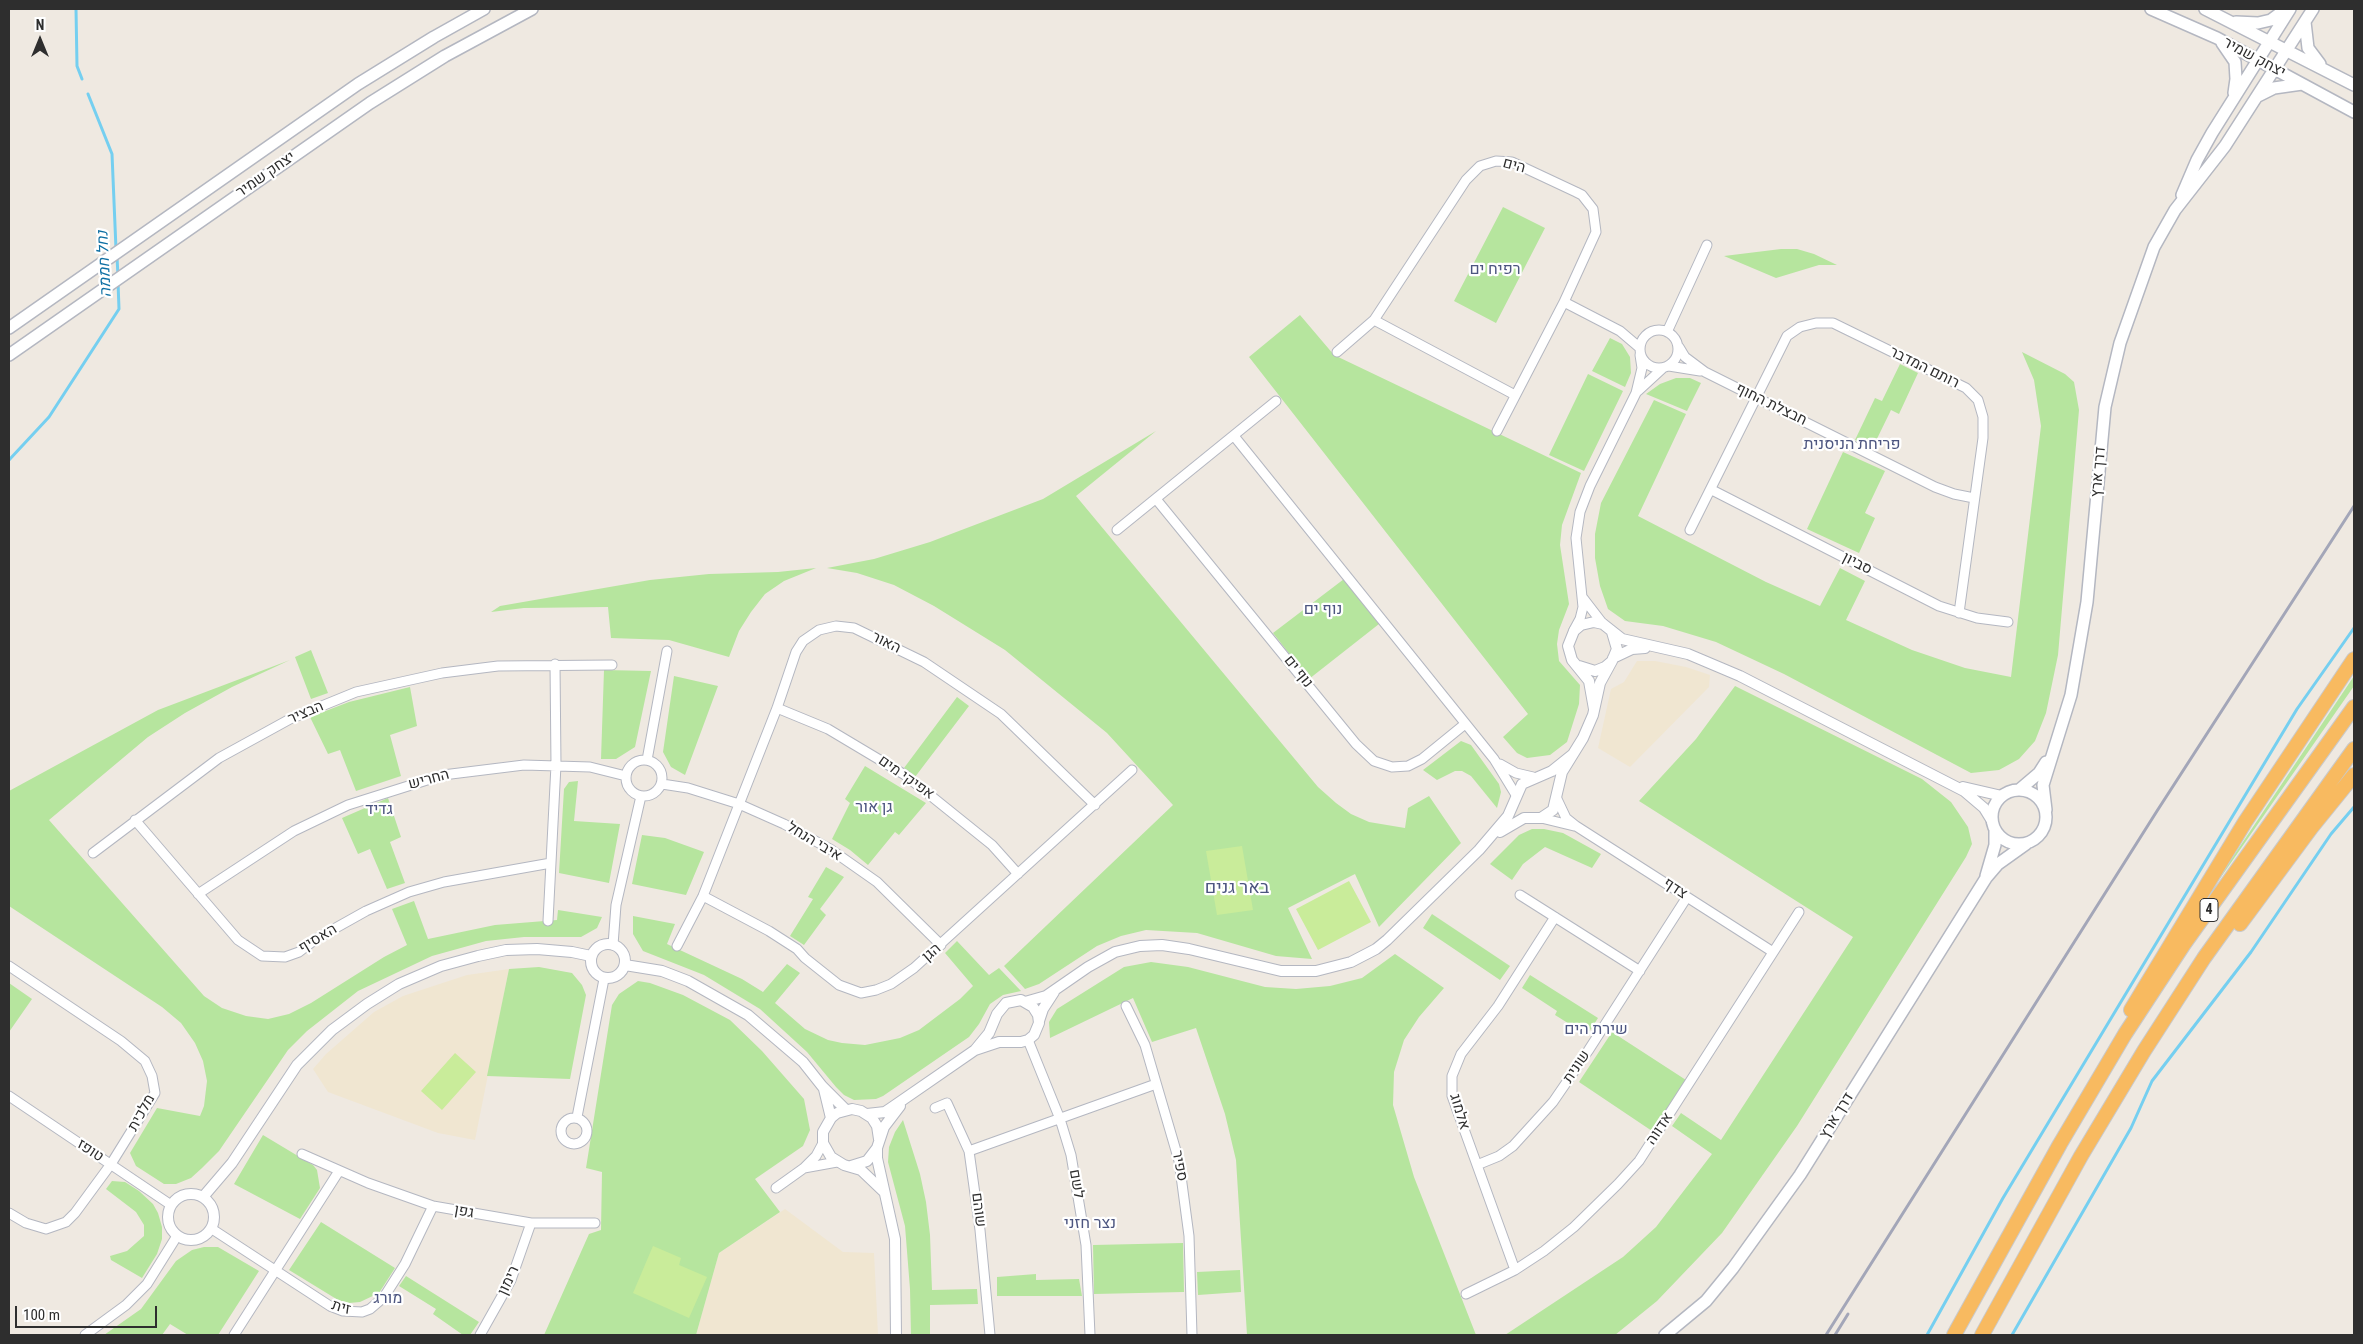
<!DOCTYPE html>
<html>
<head>
<meta charset="utf-8">
<style>
	body { margin:0 }
	#map { position:relative; width:2363px; height:1344px; overflow:hidden; background:#efe9e1; font-family:"Roboto Condensed",sans-serif }
	canvas { display:block }
	.frame { position:absolute; inset:0; border:10px solid #2e2e2e; pointer-events:none }
	.north { position:absolute; left:15px; top:15px; width:50px; height:50px; -webkit-text-stroke:4px #fff; paint-order:stroke; rotate:0deg; font-size:14px; font-weight:700; line-height:20px; text-align:center; color:#2e2e2e }
	.north::after { content:''; display:block; margin:auto; width:18px; height:22px; background:#2e2e2e; clip-path:polygon(50% 0,100% 100%,50% 72%,0 100%) }
	.scale { position:absolute; left:15px; top:1306px; width:142px; height:22px; box-sizing:border-box; border:2px solid #2e2e2e; border-top:0; padding-left:6px; font-size:15px; line-height:18px; white-space:nowrap; color:#2e2e2e; -webkit-text-stroke:4px #fff; paint-order:stroke }
</style>
</head>
<body>
<div id="map">
<canvas width="2363" height="1344"></canvas>
<div class="frame"></div>
<div class="north">N</div>
<div class="scale">100 m</div>
</div>
<script>
const context = document.querySelector('canvas').getContext('2d');
context.lineJoin = 'round';
function fill(path, color) { context.fillStyle = color; context.fill(path, 'evenodd'); }
const toPath = rows => new Path2D(rows.map(r => 'M' + r).join(''));
function stroke(path, color, width, dash) { context.strokeStyle = color; context.lineWidth = width; context.lineCap = dash ? 'butt' : 'round'; context.setLineDash(dash || []); context.stroke(path); }
function write(font, color, halo, rows, align = 'center') {
  context.font = font + ' "Roboto Condensed",Heebo,sans-serif'; context.lineWidth = 4.5; context.setLineDash([]); context.textBaseline = 'middle'; context.strokeStyle = halo; context.fillStyle = color; for (const [text, x, y, turn = 0] of rows) {
    context.save(); context.translate(x, y); context.rotate((+turn || 0) * Math.PI / 180); context.textAlign = isNaN(turn) ? turn : align; if (halo) context.strokeText(text, 0, 0); context.fillText(text, 0, 0); context.restore();
  }
}
fill(toPath([
	[1637,661,1655,661,1686,667,1710,675,1709,687,1630,767,1598,748,1611,689,1624,682],
	[509,969,475,1140,438,1133,328,1092,313,1069,326,1054,374,1012,403,996,467,975],
	[785,1209,843,1252,874,1253,878,1335,696,1335,719,1253]
]), '#f0e6d1');
fill(toPath([
	[1503,207,1545,228,1496,323,1454,301],
	[1781,249,1797,249,1814,254,1837,265,1819,265,1776,278,1724,256],
	[1300,315,1334,355,1581,473,1562,525,1560,545,1569,604,1559,630,1557,644,1559,661,1580,685,1579,704,1567,742,1550,755,1527,758,1517,753,1503,737,1528,714,1249,357],
	[1610,338,1622,344,1630,357,1631,373,1625,387,1592,371],
	[2022,352,2065,374,2074,382,2079,410,2058,655,2046,713,2035,741,2019,759,1999,770,1971,773,1784,674,1716,642,1663,626,1625,621,1608,609,1600,586,1595,558,1595,534,1601,503,1654,400,1686,414,1638,516,1766,582,1820,606,1840,568,1865,581,1846,620,1912,650,1965,668,2011,677,2041,426,2034,380],
	[1900,364,1918,373,1899,414,1891,410,1872,449,1855,440,1875,398,1882,401],
	[1588,374,1623,391,1584,471,1549,455],
	[1676,378,1690,378,1701,383,1687,411,1646,394,1660,384],
	[1156,431,1076,496,1318,787,1336,803,1351,814,1369,822,1405,828,1408,808,1429,796,1461,843,1379,927,1355,874,1288,908,1312,959,1276,956,1197,933,1146,930,1121,936,1097,946,1039,984,1025,989,1004,966,1173,805,1107,733,1005,650,934,606,894,585,857,573,827,568,874,559,930,542,1043,499],
	[1843,452,1885,471,1865,513,1875,518,1859,553,1807,529],
	[816,568,784,581,765,594,751,612,739,631,729,657,669,640,611,638,608,607,524,608,491,612,500,606,650,580,709,574,778,572],
	[1344,579,1379,624,1309,679,1273,633],
	[311,650,328,693,311,699,295,657],
	[290,660,232,687,185,713,148,737,49,820,204,996,222,1008,246,1016,268,1019,289,1014,311,1003,384,957,407,945,392,909,414,901,428,939,495,925,557,920,558,910,602,917,597,928,581,937,524,937,486,941,432,956,358,991,307,1031,288,1050,219,1151,202,1168,191,1178,176,1184,164,1184,136,1166,130,1153,157,1108,200,1116,204,1106,207,1081,203,1061,195,1043,181,1023,162,1007,9,906,9,791,158,710],
	[604,670,651,671,635,747,616,759,601,759],
	[674,676,718,686,685,775,671,767,663,752],
	[2354,676,2354,686,2182,933],
	[1735,686,1922,779,1951,802,1968,827,1972,844,1966,857,1797,1126,1722,1233,1657,1301,1615,1335,1505,1335,1623,1257,1656,1227,1712,1154,1672,1126,1681,1113,1721,1140,1853,937,1639,801,1696,739],
	[410,687,417,726,390,735,401,776,356,791,340,750,328,754,310,717,349,702],
	[957,697,969,706,915,777,904,768],
	[1461,741,1471,745,1499,784,1501,792,1497,808,1471,776,1462,771,1455,771,1437,780,1423,770],
	[865,766,926,803,899,835,895,832,868,865,850,850,832,839,850,803,845,799],
	[578,781,574,821,620,824,609,883,559,873,564,789,569,782],
	[388,798,401,837,390,842,405,883,387,889,370,849,358,854,342,818],
	[1532,829,1544,829,1563,833,1601,854,1592,868,1545,847,1523,864,1512,880,1490,864,1519,835],
	[642,835,665,838,704,852,686,895,632,884],
	[826,867,844,877,820,909,826,915,804,945,790,936,813,899,808,897],
	[1432,914,1510,966,1500,980,1423,928],
	[633,916,675,924,667,944,742,979,763,992,787,964,800,973,775,1003,805,1029,828,1040,842,1043,865,1045,900,1038,919,1030,960,999,973,986,945,953,957,941,989,975,999,968,1021,991,1003,995,990,1004,979,1024,969,1037,883,1096,876,1099,854,1100,844,1095,836,1087,807,1052,760,1009,704,975,643,951,633,934],
	[1395,954,1444,988,1419,1017,1404,1040,1394,1072,1393,1105,1414,1177,1476,1335,1247,1335,1236,1160,1225,1114,1196,1028,1152,1042,1133,998,1050,1038,1049,1022,1057,1009,1124,967,1151,962,1188,967,1265,987,1296,989,1330,986,1362,978],
	[539,967,572,973,582,985,586,995,570,1079,487,1076,509,969],
	[1530,975,1598,1018,1587,1035,1555,1015,1557,1011,1522,988],
	[638,981,650,983,683,995,730,1020,762,1051,804,1099,810,1130,803,1146,755,1179,780,1212,719,1253,696,1335,544,1335,589,1234,601,1230,602,1172,586,1168,612,1005,619,994],
	[9,983,32,999,9,1032],
	[1612,1032,1686,1080,1652,1131,1579,1082],
	[903,1120,920,1174,926,1202,930,1235,932,1290,977,1289,978,1304,930,1305,930,1335,911,1335,910,1289,905,1226,888,1162,889,1147,895,1132],
	[263,1135,313,1165,317,1170,320,1188,300,1219,234,1184],
	[112,1181,125,1182,139,1191,153,1204,158,1213,162,1227,162,1239,157,1254,142,1278,111,1260,110,1256,127,1251,144,1236,144,1225,136,1212,106,1189],
	[321,1222,395,1268,379,1293,360,1302,349,1303,338,1300,289,1270],
	[1183,1243,1184,1292,1094,1294,1093,1245],
	[204,1247,218,1247,259,1271,218,1335,188,1335,170,1324,162,1335,104,1335,141,1309,176,1261,192,1250],
	[1240,1270,1241,1292,1198,1295,1197,1272],
	[1036,1274,1036,1280,1079,1279,1082,1296,997,1296,997,1277],
	[406,1276,479,1322,470,1335,463,1335,433,1314,436,1309,399,1286]
]), '#b6e59e');
fill(toPath([
	[1242,846,1253,910,1217,915,1206,851],
	[1349,881,1371,922,1318,950,1296,909],
	[455,1053,476,1072,442,1110,421,1091],
	[653,1246,681,1258,679,1265,707,1277,689,1318,633,1293]
]), '#c9ec9a');
stroke(toPath([
	[76,9,77,66,82,79],
	[88,94,112,154,116,249],
	[117,257,118,276],
	[9,460,49,417,119,309,118,282],
	[1927,1335,2003,1198,2297,709,2354,628],
	[2012,1335,2131,1128,2152,1081,2251,952,2331,834,2354,807]
]), '#75cff0', 3);
const minor = toPath([
	[1564,302,1620,331,1640,348],
	[1374,320,1515,395],
	'1640 349a19 19 0 1 1 38 0a19 19 0 1 1-38 0Z',
	[1667,332,1707,245],
	[1679,347,1685,357,1705,372,1935,487,1954,494,1974,498],
	[1337,352,1374,320,1466,180,1480,166,1496,161,1512,162,1576,192,1582,195,1593,209,1596,232,1564,302,1497,431],
	[1669,366,1700,371],
	[1638,391,1663,368],
	[1234,436,1494,759,1516,795],
	[1712,490,1939,606,1977,618,2008,622],
	[1156,499,1356,744,1374,761,1392,767,1408,766,1422,759,1465,724],
	[1117,530,1276,401],
	[1690,530,1787,336,1800,327,1816,323,1833,323,1966,388,1978,400,1983,417,1983,438,1959,613],
	[1583,598,1603,624],
	[1574,630,1580,619,1583,607,1576,538,1580,512,1590,486,1636,393,1642,368,1640,355],
	[777,708,828,729,905,775,992,845,1018,874],
	'626 778a18 18 0 1 1 36 0a18 18 0 1 1-36 0Z',
	[647,760,667,651],
	[1500,764,1516,773,1533,777],
	[662,784,688,788,739,804,784,824,830,849,877,882,941,945],
	[1557,799,1566,818,1576,826,1773,952],
	[1541,818,1574,826],
	[135,820,238,940,262,956,285,957,299,952,316,939,366,911,409,892,444,882,551,863],
	[93,853,219,758,290,719,356,692,442,673,498,666,612,665],
	[198,894,294,831,348,805,443,775,524,765,590,767,626,776],
	[1520,895,1640,971],
	[703,896,769,931,797,949,805,958,839,985,861,993,876,990,891,984,914,968,1132,770],
	[548,921,556,765,555,664],
	[613,945,616,905,641,796],
	[677,946,703,896,777,708,796,652,803,641,819,630,836,626,854,628,924,662,1001,714,1095,805],
	[9,966,121,1041,145,1061,152,1076,155,1093,111,1164,75,1213,66,1222,46,1229,26,1223,9,1213],
	[1126,1006,1145,1045,1179,1161,1189,1236,1192,1335],
	[1028,1040,1060,1119,1071,1155,1086,1245,1090,1335],
	[9,1096,171,1205],
	[935,1108,947,1103,969,1151,980,1230,990,1335],
	[577,1117,604,979],
	'561 1131a13 13 0 1 1 26 0a13 13 0 1 1-26 0Z',
	[969,1151,1156,1084],
	[302,1154,368,1183,433,1206,531,1223,595,1223],
	[1477,1165,1499,1156,1513,1146,1553,1102,1588,1051,1687,897],
	[804,1168,837,1162],
	[776,1188,804,1168,816,1156,823,1143],
	[212,1229,330,1306,343,1311,362,1312,370,1309,384,1297,405,1264,433,1206],
	[1515,1270,1452,1096,1452,1076,1461,1054,1498,1006,1555,917],
	[1466,1294,1515,1270,1544,1251,1574,1227,1618,1184,1639,1161,1799,912],
	[85,1335,126,1305,147,1284,177,1236],
	[234,1335,339,1171],
	[480,1335,511,1280,531,1223]
]);
const tertiary = toPath([
	[1613,658,1632,649,1645,648],
	[1579,666,1595,671,1605,667,1612,661,1617,649,1612,632],
	[1594,709,1589,681,1572,660,1568,646,1574,631,1581,625,1594,622,1603,624,1622,639,1688,654,1740,676,1964,791,1984,808,1992,821],
	[1963,787,2002,796],
	[1500,832,1524,818,1541,818,1553,810,1562,772,1583,738,1593,715,1600,683,1612,661],
	'591 961a17 17 0 1 1 34 0a17 17 0 1 1-34 0Z',
	[625,965,662,971,688,981,748,1015,803,1062,822,1086,846,1110],
	[1025,1002,1046,996,1088,967,1115,952,1140,946,1162,945,1189,949,1281,971,1316,971,1351,962,1376,949,1387,940,1479,850,1508,816,1522,784,1552,771,1572,755],
	[1039,1021,1043,1009,1054,992],
	[824,1089,831,1118],
	[867,1114,885,1112,891,1108,975,1050,989,1033,997,1014,1006,1003,1021,1000,1033,1007,1038,1015,1039,1023,1034,1035,1028,1040,1021,1042,999,1042,975,1050],
	[879,1139,877,1126,872,1118,861,1111,852,1109,837,1113,831,1118,823,1132,823,1143,831,1157,844,1165,861,1170,883,1191],
	[851,1166,867,1161,877,1148],
	'168 1217a23 23 0 1 1 46 0a23 23 0 1 1-46 0Z',
	[203,1197,232,1163,297,1065,332,1030,367,1004,399,984,441,966,478,956,506,950,537,949,572,952,591,956],
	[896,1335,895,1239,877,1158,877,1148,884,1127,900,1106]
]);
const secondary = toPath([
	[2151,9,2217,38,2354,112],
	[2205,9,2354,85],
	[2236,22,2258,23,2271,20,2286,9],
	[2305,22,2308,48,2320,64],
	[2222,43,2235,62,2236,79,2234,93],
	[2258,96,2274,88,2302,84],
	[2182,195,2197,160,2212,133,2290,9],
	[9,328,358,84,434,37,484,9],
	[9,355,370,103,445,56,532,9],
	'1992 817a27 27 0 1 1 54 0a27 27 0 1 1-54 0Z',
	[2019,790,2039,773,2046,762],
	[2046,810,2043,785,2071,695,2087,602,2105,407,2120,343,2154,247,2175,210,2225,146,2313,9],
	[1986,876,1995,845,1995,830],
	[1665,1335,1706,1301,1733,1268,1800,1175,1986,878,1998,864,2026,844]
]);
const trunk = toPath([
	[2240,924,2311,828,2354,775],
	[2131,1010,2245,822,2354,659],
	[1954,1335,2060,1144,2125,1034,2184,944,2354,707],
	[1982,1335,2081,1156,2144,1051,2204,958,2354,749]
]);
stroke(minor, '#b4b7c1', 11);
stroke(tertiary, '#b4b7c1', 12);
stroke(secondary, '#b4b7c1', 14);
stroke(trunk, '#c9c9c9', 16);
stroke(minor, '#fff', 9);
stroke(tertiary, '#fff', 10);
stroke(secondary, '#fff', 11);
stroke(trunk, '#f8ba60', 14);
stroke(toPath([
	[1826,1335,2157,811,2354,506],
	[1835,1335,1848,1314]
]), '#a3a6b8', 3);
for (const [x, y, w] of [
	[2209,910,18]
]) { const box = new Path2D(); box.roundRect(x - w / 2, y - 11.5, w, 23, 4); context.fillStyle = '#fff'; context.fill(box); stroke(box, '#2e2e2e', 1); }
write('bold 14px', '#2e2e2e', null, [
	["4",2209,910]
]);
write('15px', '#2e2e2e', '#fff', [
	["יצחק שמיר",2254,58,28],
	["הים",1514,166,15],
	["יצחק שמיר",266,175,-35],
	["רותם המדבר",1924,368,26],
	["חבצלת החוף",1771,405,26],
	["דרך ארץ",2099,472,-85],
	["סביון",1857,564,27],
	["האור",886,643,26],
	["נוף ים",1298,672,51],
	["הבציר",306,713,-23],
	["אפיקי מים",906,778,35],
	["החריש",429,780,-15],
	["איבי הנחל",814,842,31],
	["צדף",1675,889,33],
	["האסיף",318,939,-31],
	["הגן",932,953,-41],
	["שונית",1577,1067,-56],
	["אלמוג",1459,1112,73],
	["מלכית",142,1113,-61],
	["דרך ארץ",1837,1116,-58],
	["אדווה",1660,1129,-56],
	["טופז",90,1151,34],
	["ספיר",1179,1166,79],
	["לשם",1076,1184,80],
	["שוהם",978,1210,83],
	["גפן",464,1212,10],
	["רימון",509,1281,-65],
	["זית",341,1308,17]
]);
write('italic 16px', '#0d6fa3', '#fff', [
	["נחל חממה",105,264,-93]
]);
write('16px', '#4d5680', '#fff', [
	["רפיח ים",1495,270],
	["פריחת הניסנית",1852,445],
	["נוף ים",1323,610],
	["גן אור",874,808],
	["גדיד",379,810],
	["שירת הים",1596,1030],
	["נצר חזני",1090,1224],
	["מורג",388,1299]
]);
write('18px', '#4d5680', '#fff', [
	["באר גנים",1237,888]
]);
</script>
</body>
</html>
